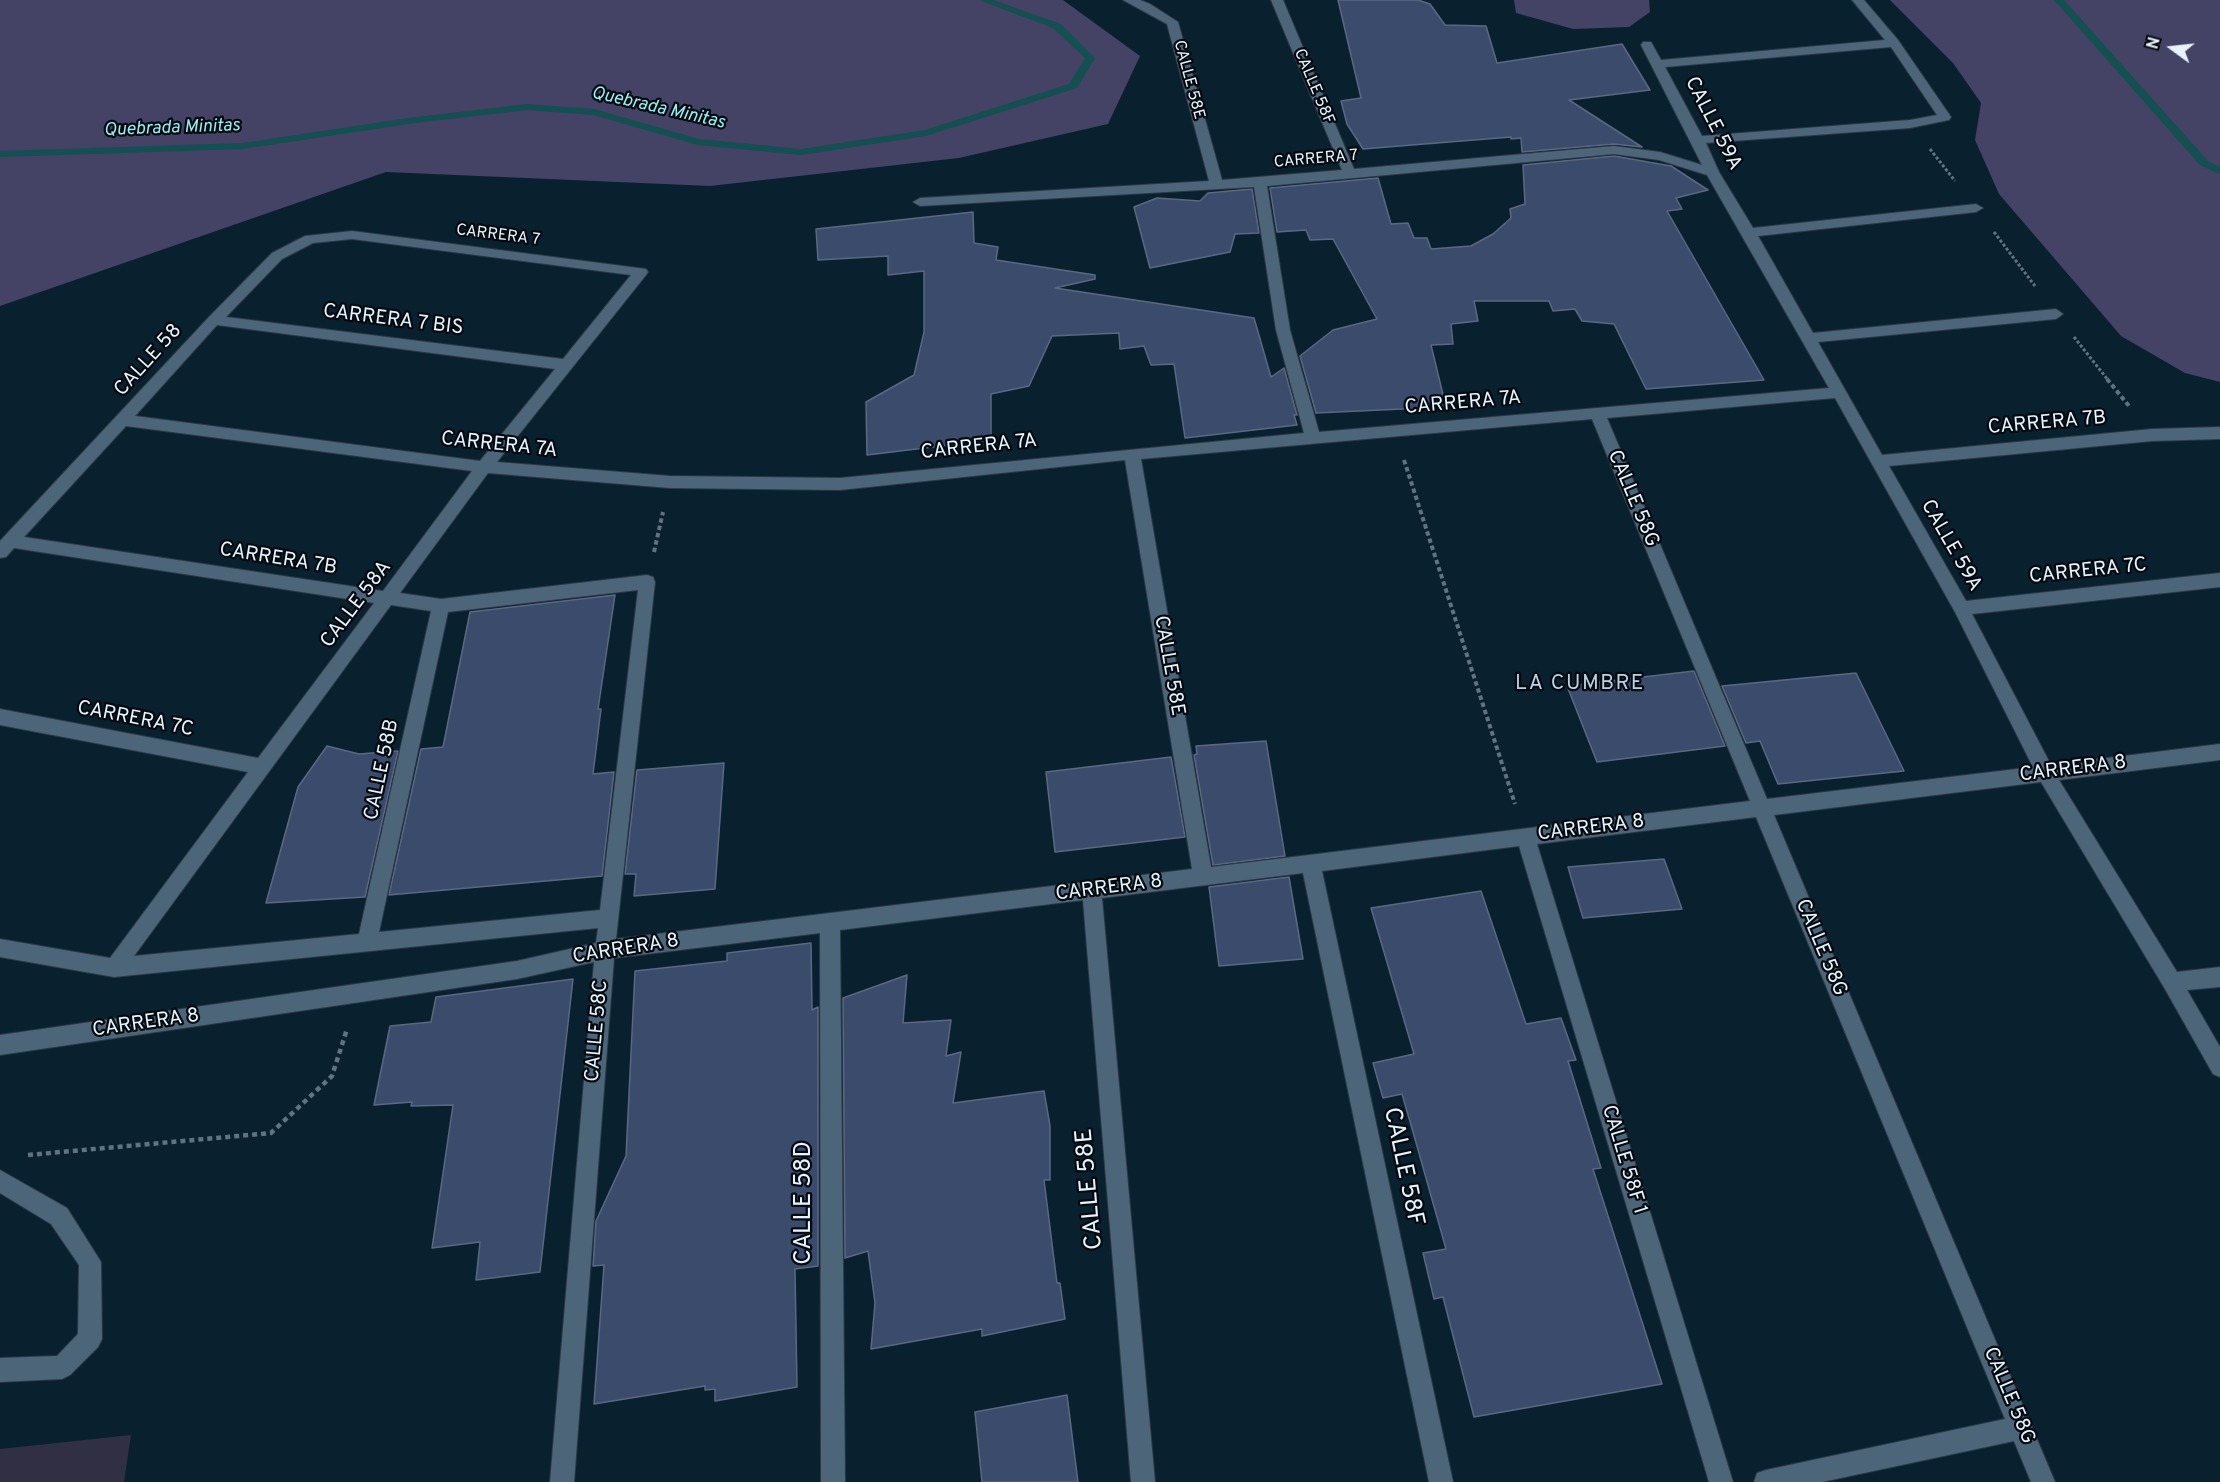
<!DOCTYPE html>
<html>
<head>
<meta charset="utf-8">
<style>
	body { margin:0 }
	#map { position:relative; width:2220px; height:1482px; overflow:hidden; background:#09202f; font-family:Overpass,sans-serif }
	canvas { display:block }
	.north { position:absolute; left:2142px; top:18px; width:60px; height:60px; -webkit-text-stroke:4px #02090f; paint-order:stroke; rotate:285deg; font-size:16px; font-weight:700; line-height:24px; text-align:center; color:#e6f3fe }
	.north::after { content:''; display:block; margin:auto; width:21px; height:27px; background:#e6f3fe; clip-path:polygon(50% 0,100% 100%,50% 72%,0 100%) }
</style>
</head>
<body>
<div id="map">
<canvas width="2220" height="1482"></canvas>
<div class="north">N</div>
</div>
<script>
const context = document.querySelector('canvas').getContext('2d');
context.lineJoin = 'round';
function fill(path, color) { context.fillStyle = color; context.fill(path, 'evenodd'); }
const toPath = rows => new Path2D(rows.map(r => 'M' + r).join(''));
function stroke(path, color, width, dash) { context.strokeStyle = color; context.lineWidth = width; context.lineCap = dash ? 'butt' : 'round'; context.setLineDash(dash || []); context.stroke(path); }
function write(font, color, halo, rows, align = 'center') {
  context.font = font + ' Overpass,sans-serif'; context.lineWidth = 4.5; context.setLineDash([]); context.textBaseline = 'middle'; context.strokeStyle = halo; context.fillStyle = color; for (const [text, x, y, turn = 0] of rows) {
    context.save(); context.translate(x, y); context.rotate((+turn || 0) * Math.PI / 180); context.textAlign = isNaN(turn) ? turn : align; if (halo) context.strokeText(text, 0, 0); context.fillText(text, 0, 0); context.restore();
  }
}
fill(toPath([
	[131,1435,124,1482,0,1482,0,1449]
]), '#302f44');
fill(toPath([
	[0,0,1063,0,1140,56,1108,124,959,158,710,186,386,172,0,306],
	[1514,0,1649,0,1650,12,1629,27,1573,29,1516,13],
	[1890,0,2220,0,2220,382,2185,373,2121,336,1999,194,1975,140,1981,103,1953,63]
]), '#444265');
fill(toPath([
	[979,0,993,0,1061,24,1095,58,1077,88,926,136,801,155,698,145,593,115,527,110,408,124,243,149,0,157,0,151,243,143,408,118,527,104,594,109,699,139,801,149,925,130,1069,84,1085,58,1053,28,979,0],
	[2054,0,2064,0,2208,161,2220,167,2220,174,2200,165,2054,0]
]), '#144f51');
const building = toPath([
	[1338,0,1418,0,1430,4,1445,25,1486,26,1497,63,1622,44,1650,90,1569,100,1642,147,1614,144,1522,152,1521,138,1511,139,1511,137,1363,149,1347,124,1341,101,1361,98,1338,0],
	[1614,156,1671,166,1708,190,1676,198,1682,209,1667,211,1764,380,1646,389,1614,324,1582,321,1575,309,1553,311,1549,301,1474,301,1478,321,1451,324,1453,344,1431,345,1446,407,1316,413,1300,356,1333,330,1377,319,1333,239,1310,240,1306,230,1277,232,1270,188,1378,178,1391,224,1408,223,1414,238,1427,238,1431,249,1471,246,1493,234,1511,218,1510,209,1525,204,1523,165,1614,156],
	[1252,189,1259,233,1235,234,1230,252,1150,268,1134,207,1157,198,1200,201,1208,193,1252,189],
	[973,212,974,243,998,247,996,260,1095,275,1095,279,1055,288,1254,318,1271,377,1284,368,1297,415,1294,415,1297,425,1185,438,1174,364,1151,365,1144,346,1120,349,1119,333,1052,336,1029,386,991,394,991,440,867,455,866,402,914,375,924,332,924,271,888,275,888,256,818,260,816,229,973,212],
	[615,595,598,709,601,709,593,774,614,772,602,876,389,895,421,749,443,747,470,612,615,595],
	[1694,671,1725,746,1597,762,1567,686,1694,671],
	[1856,673,1904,771,1778,784,1760,741,1746,743,1722,686,1856,673],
	[1266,741,1285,856,1213,865,1194,755,1197,754,1196,746,1266,741],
	[327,746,359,754,398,751,365,897,266,903,298,787,327,746],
	[1171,757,1185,837,1055,852,1046,772,1171,757],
	[724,763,715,889,634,896,636,874,625,874,637,770,724,763],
	[1664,859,1682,909,1583,918,1568,867,1664,859],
	[1289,877,1303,959,1219,966,1209,887,1289,877],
	[1481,891,1526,1024,1561,1018,1576,1060,1568,1061,1601,1168,1593,1169,1662,1384,1474,1417,1443,1297,1434,1299,1423,1253,1446,1249,1413,1132,1402,1094,1383,1098,1373,1063,1414,1054,1371,908,1481,891],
	[811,943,812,1010,818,1007,818,1266,795,1269,797,1387,715,1401,715,1389,705,1390,705,1386,594,1404,604,1265,593,1266,596,1221,626,1156,635,971,727,961,727,953,811,943],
	[907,975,903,1023,951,1020,946,1056,961,1052,953,1103,1044,1091,1050,1126,1050,1180,1044,1180,1057,1283,1060,1283,1065,1319,982,1336,982,1329,871,1349,875,1303,868,1251,845,1258,843,998,907,975],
	[573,979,540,1272,476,1280,480,1242,432,1248,453,1105,411,1106,412,1102,374,1105,390,1026,431,1022,436,997,573,979],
	[1067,1395,1078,1482,982,1482,975,1412,1067,1395]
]);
fill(building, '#3b4b6c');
stroke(building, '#5c6880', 1.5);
const minor = toPath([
	[1123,0,1140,0,1150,4,1178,22,1222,180,1342,170,1271,0,1283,0,1354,169,1614,146,1660,152,1702,165,1641,45,1643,42,1651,42,1661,60,1885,40,1852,0,1864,0,1898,40,1951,117,1949,120,1910,128,1706,143,1719,172,1753,228,1976,204,1983,208,1976,212,1758,236,1813,333,2056,309,2063,314,2056,319,1818,342,1882,455,2152,429,2220,427,2220,439,2152,441,1889,466,1966,601,2220,573,2220,587,1972,614,2051,765,2220,744,2220,760,2059,780,2177,972,2220,967,2220,987,2187,990,2220,1047,2220,1077,2213,1074,2165,989,2041,782,1774,815,2055,1482,2031,1482,2014,1441,1822,1482,1754,1482,1757,1473,1766,1470,2005,1419,1756,817,1537,844,1733,1482,1709,1482,1519,846,1322,871,1453,1482,1429,1482,1303,873,1102,898,1155,1482,1131,1482,1083,900,840,930,845,1482,821,1482,820,933,614,958,574,1482,550,1482,594,962,517,979,0,1055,0,1035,517,961,596,943,598,928,114,977,0,957,0,939,110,958,248,772,0,725,0,709,258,758,374,603,14,548,6,557,0,558,0,541,209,317,272,253,305,236,352,231,646,269,648,272,646,275,497,462,670,476,840,478,1304,433,1276,330,1254,187,920,206,913,202,920,198,1209,181,1167,24,1123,0],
	[1891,47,1937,115,1910,120,1702,136,1665,67,1891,47],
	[1614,154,1659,160,1707,175,1829,388,1319,432,1290,330,1267,186,1614,154],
	[352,239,631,275,563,359,226,317,282,259,313,243,352,239],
	[217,325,555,369,480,461,135,416,217,325],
	[1835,398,1955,612,2033,767,1767,799,1607,418,1835,398],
	[1592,419,1750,801,1211,867,1141,459,1592,419],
	[126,426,472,471,383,591,24,537,126,426],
	[1125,460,1192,869,616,939,655,582,653,577,647,575,441,599,400,593,488,473,670,488,840,490,1125,460],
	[638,590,600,910,379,932,448,612,638,590],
	[391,605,431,611,359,934,134,956,391,605],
	[0,1170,67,1208,101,1262,102,1339,98,1347,70,1375,62,1379,0,1382,0,1358,57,1356,78,1334,79,1265,51,1224,0,1193,0,1170]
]);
stroke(minor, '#2e3845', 2);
stroke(toPath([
	[1930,149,1955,181],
	[1994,232,2035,286],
	[2074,337,2108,380]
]), '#607381', 3, [3, 2]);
stroke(toPath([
	[2107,379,2129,406],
	[1404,460,1515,804],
	[654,552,663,512]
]), '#607381', 4, [4.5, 3]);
stroke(toPath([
	[28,1155,271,1133,332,1076,347,1029]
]), '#607381', 4.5, [5, 4]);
fill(minor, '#4d6578');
write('16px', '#e6f3fe', '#02090f', [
	["CALLE 58E",1188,80,75],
	["CALLE 58F",1313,87,67],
	["CARRERA 7",1316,160,-5],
	["CARRERA 7",498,236,7]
]);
write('italic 18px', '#94f0f3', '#02090f', [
	["Quebrada Minitas",658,109,13],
	["Quebrada Minitas",172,129,-2]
]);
write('20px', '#e6f3fe', '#02090f', [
	["CALLE 59A",1712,124,63],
	["CARRERA 7 BIS",393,321,7],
	["CALLE 58",149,361,-48],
	["CARRERA 7A",1463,404,-5],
	["CARRERA 7B",2047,424,-5],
	["CARRERA 7A",499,446,6],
	["CARRERA 7A",979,448,-6],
	["CALLE 58G",1632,499,67],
	["CALLE 59A",1950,546,60],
	["CARRERA 7B",278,560,9],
	["CARRERA 7C",2088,572,-6],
	["CALLE 58A",357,605,-53],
	["CALLE 58E",1168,666,80],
	["CARRERA 7C",135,720,11],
	["CALLE 58B",383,770,-78],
	["CARRERA 8",2073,770,-7],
	["CARRERA 8",1591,829,-7],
	["CARRERA 8",1109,889,-7],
	["CALLE 58G",1820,948,67],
	["CARRERA 8",626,950,-9],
	["CARRERA 8",146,1024,-8],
	["CALLE 58C",598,1031,-85],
	["CALLE 58F 1",1623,1160,73],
	["CALLE 58G",2008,1396,67]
]);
context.letterSpacing = '1.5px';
write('21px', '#b7d2e7', '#02090f', [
	["LA CUMBRE",1580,685]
]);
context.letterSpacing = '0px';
write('24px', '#e6f3fe', '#02090f', [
	["CALLE 58F",1402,1167,78],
	["CALLE 58E",1091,1189,-95],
	["CALLE 58D",805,1203,-90]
]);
</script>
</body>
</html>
